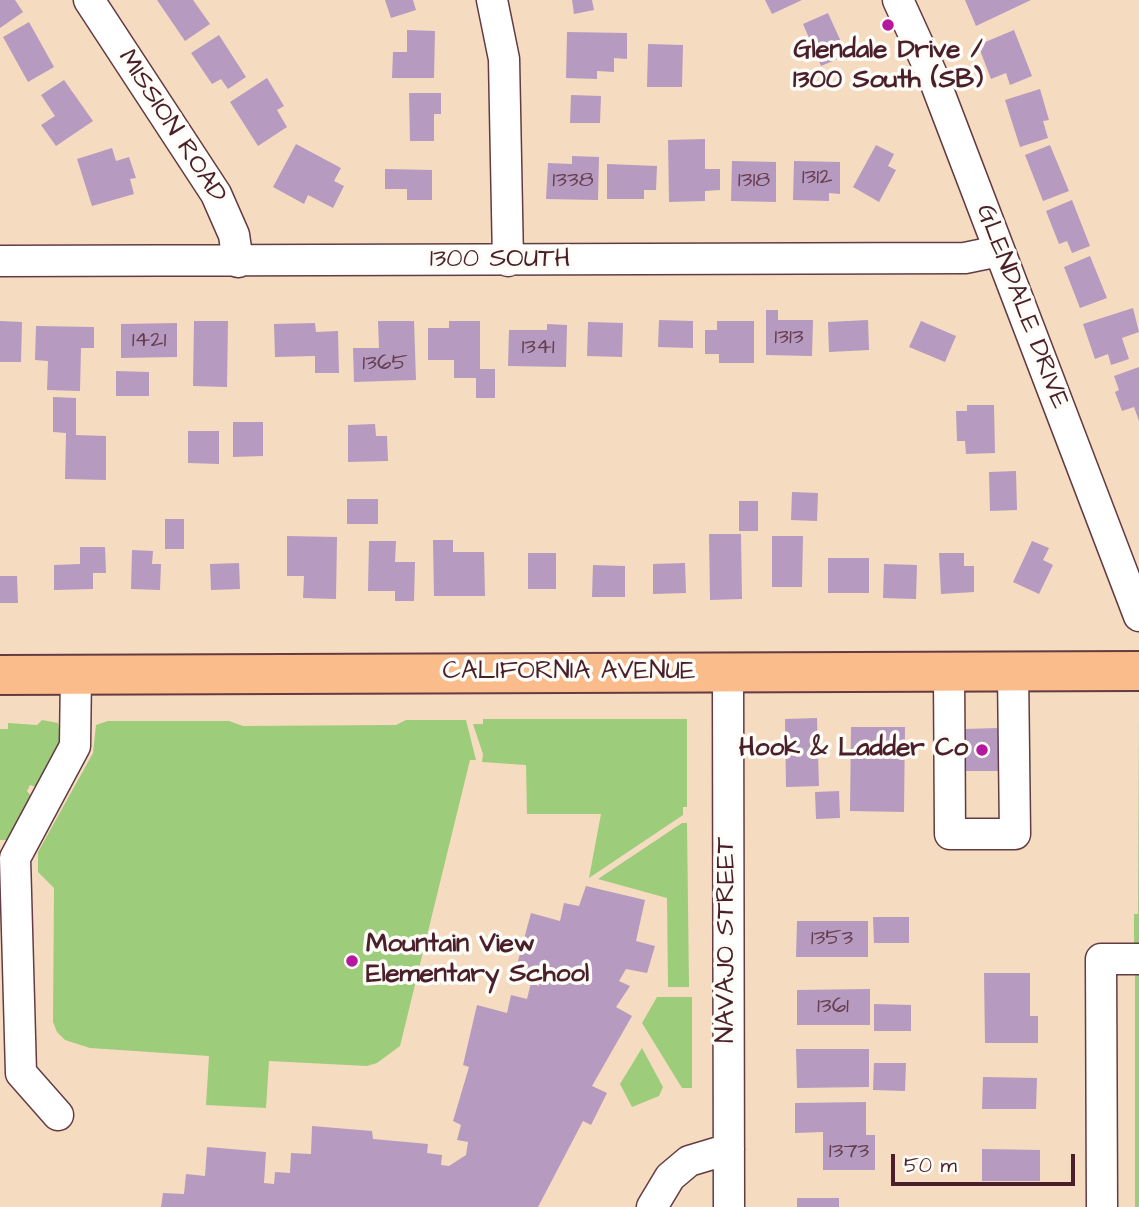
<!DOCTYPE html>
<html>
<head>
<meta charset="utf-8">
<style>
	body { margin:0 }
	#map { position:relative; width:1139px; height:1207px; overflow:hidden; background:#f5dcc1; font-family:"Architects Daughter",sans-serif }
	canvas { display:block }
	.scale { position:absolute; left:891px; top:1154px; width:184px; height:32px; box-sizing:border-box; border:4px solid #4a1f2b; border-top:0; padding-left:9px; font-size:21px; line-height:24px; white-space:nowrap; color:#4a1f2b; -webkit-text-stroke:5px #fdfcf7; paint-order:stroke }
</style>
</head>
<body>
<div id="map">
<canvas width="1139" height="1207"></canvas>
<div class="scale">50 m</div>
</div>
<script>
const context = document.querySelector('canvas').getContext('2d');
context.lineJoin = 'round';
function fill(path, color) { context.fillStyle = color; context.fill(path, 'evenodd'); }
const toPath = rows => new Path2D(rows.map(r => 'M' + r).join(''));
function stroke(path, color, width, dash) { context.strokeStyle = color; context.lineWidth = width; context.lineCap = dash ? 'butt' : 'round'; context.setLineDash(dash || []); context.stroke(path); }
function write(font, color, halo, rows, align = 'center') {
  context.font = font + ' "Architects Daughter",sans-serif'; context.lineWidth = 7; context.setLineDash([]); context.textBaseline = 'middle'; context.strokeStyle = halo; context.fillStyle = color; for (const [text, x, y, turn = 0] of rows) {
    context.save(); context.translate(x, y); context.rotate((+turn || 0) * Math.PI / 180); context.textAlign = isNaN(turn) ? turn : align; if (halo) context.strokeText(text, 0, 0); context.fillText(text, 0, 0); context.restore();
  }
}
fill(toPath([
	[1139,716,1139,949,1134,949,1134,914,1138,914],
	[483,719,687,719,687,807,683,807,683,815,589,878,601,814,527,814,526,765,482,762,483,754,473,724,483,724],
	[42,720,58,723,61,744,37,787,30,785,27,791,31,796,7,840,0,840,0,729,8,729,8,723,37,725],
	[406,720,466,720,476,760,470,760,400,1046,377,1063,367,1066,269,1061,266,1108,206,1105,209,1056,90,1048,65,1040,57,1032,53,1022,54,888,38,872,38,852,93,753,96,725,108,721,229,721,243,726,396,725],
	[682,823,687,823,689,987,668,987,667,898,598,879],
	[1135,970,1139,970,1139,1207,1135,1207],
	[657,997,692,997,692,1088,682,1088,642,1023],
	[642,1048,663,1087,659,1096,632,1107,620,1084]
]), '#9dcc7a');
fill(toPath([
	[0,0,15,0,23,12,0,28],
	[157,0,193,0,210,24,185,41],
	[385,0,413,0,416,10,391,18],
	[572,0,592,0,594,10,574,14],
	[765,0,802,0,772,14],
	[965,0,1031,0,976,26],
	[828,13,847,55,821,66,803,24],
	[29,22,54,67,28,82,3,37],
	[407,30,435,31,434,78,392,78,393,52,407,52],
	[1014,30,1032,76,1010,85,1006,73,991,79,978,45],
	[567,32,627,33,627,59,614,58,614,72,597,71,597,79,566,78],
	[219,35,246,77,228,89,221,79,212,84,191,53],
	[648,44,683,45,682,87,647,87],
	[267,78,284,106,277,110,287,127,258,146,230,102],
	[64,80,93,121,56,146,41,125,55,116,41,95],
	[1040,89,1049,120,1043,121,1048,138,1020,147,1005,100],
	[409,93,441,93,441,114,434,114,434,141,410,141],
	[571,95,601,96,600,123,570,123],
	[705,139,705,169,720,169,720,190,705,191,705,201,669,202,668,140],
	[296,144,341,168,334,181,344,186,333,208,308,195,304,204,273,187],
	[876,145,894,154,888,166,896,170,879,202,853,187],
	[1050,145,1069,191,1043,201,1025,155],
	[112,148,116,161,129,157,136,178,130,179,134,194,92,206,77,159],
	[572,156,599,157,598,200,546,199,548,163,572,164],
	[732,161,776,162,776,202,731,201],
	[794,161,840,162,840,194,829,193,829,201,793,200],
	[607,164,657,166,656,190,644,190,644,199,607,199],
	[385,169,432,170,432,200,407,200,407,189,385,189],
	[1072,200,1090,246,1072,253,1067,241,1059,244,1046,211],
	[1090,256,1107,298,1080,308,1064,267],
	[1133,308,1139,332,1122,338,1129,359,1111,365,1108,354,1095,359,1083,324],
	[766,310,778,310,778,320,813,320,812,356,766,355],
	[659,320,693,321,693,348,658,347],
	[868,320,869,350,829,352,828,322],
	[0,321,22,322,21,362,0,362],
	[194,321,228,321,227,387,193,386],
	[378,321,414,321,416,380,354,382,353,348,379,348],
	[449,321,480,321,480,369,495,369,495,398,476,398,476,378,454,378,454,360,428,360,428,328,449,328],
	[717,321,754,321,754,363,719,363,719,354,705,354,705,330,717,330],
	[921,321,956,336,945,362,909,347],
	[588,322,623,323,622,357,587,356],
	[177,323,177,357,121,358,121,324],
	[315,323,316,332,338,331,339,373,315,373,315,356,275,357,274,324],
	[547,324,567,325,566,367,508,366,509,330,547,330],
	[36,326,94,327,94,348,81,348,80,391,47,390,48,361,35,360],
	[1139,367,1139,421,1134,407,1122,411,1115,392,1119,390,1114,376],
	[116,371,149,372,149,396,116,396],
	[53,397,76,398,76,435,106,436,106,480,65,479,66,433,53,432],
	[967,405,994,405,995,453,966,454,965,441,957,441,956,411,967,411],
	[233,422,263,422,263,456,233,457],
	[375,424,376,436,387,436,388,461,348,462,348,425],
	[188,431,219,431,219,464,188,463],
	[1016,471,1017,510,990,511,989,472],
	[792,492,818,493,817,521,791,520],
	[347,499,378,499,378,524,347,524],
	[739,501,758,501,758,531,739,531],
	[165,519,184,519,184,549,165,549],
	[709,534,741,534,742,599,710,600],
	[287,536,337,537,336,599,303,598,304,576,287,576],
	[772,536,803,536,802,587,772,587],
	[433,540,453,540,453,552,484,552,485,596,434,596],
	[369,541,396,541,395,562,415,562,414,601,395,601,395,591,368,591],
	[1032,541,1049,548,1043,560,1053,565,1039,594,1013,582],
	[80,547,105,547,106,573,93,573,93,589,54,590,54,565,80,564],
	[132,550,153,551,152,564,161,564,160,590,131,589],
	[528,553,556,553,556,589,528,589],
	[939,553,964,553,964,566,974,566,974,592,941,594],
	[828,558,869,558,869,593,828,593],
	[239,563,240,589,211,590,210,564],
	[685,563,686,593,653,594,653,564],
	[884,564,917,565,916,599,883,598],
	[593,565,625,566,625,597,592,597],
	[0,576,17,576,18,603,0,603],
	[817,718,819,786,786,787,785,719],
	[851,727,905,727,904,812,850,811],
	[998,728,999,771,964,771,964,729],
	[839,791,840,818,816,819,815,792],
	[586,886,645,900,636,941,655,946,647,973,626,969,619,981,630,986,616,1007,632,1016,592,1086,607,1093,591,1125,583,1121,538,1207,161,1207,163,1193,184,1194,186,1174,205,1176,207,1147,266,1152,264,1183,274,1184,275,1172,290,1173,291,1153,311,1154,312,1126,372,1131,373,1139,428,1144,427,1153,442,1155,441,1165,449,1166,466,1155,468,1142,457,1140,461,1125,453,1121,469,1067,463,1065,477,1005,507,1013,511,995,527,999,531,983,539,986,541,977,515,972,531,913,560,921,564,903,579,906],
	[873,917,909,917,909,943,874,943],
	[797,921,868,921,868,957,796,957],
	[984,973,1030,973,1030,1016,1038,1016,1038,1043,985,1043],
	[870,989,870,1025,797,1025,797,990],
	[874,1004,911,1005,911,1031,874,1031],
	[796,1049,869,1049,869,1087,797,1088],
	[874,1063,906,1063,905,1091,873,1090],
	[983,1077,1037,1078,1036,1109,982,1109],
	[866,1102,866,1135,875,1135,875,1170,823,1170,823,1132,795,1133,795,1103],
	[982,1149,1040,1150,1040,1181,982,1181],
	[797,1198,839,1198,839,1207,797,1207]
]), '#b69abf');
const minor = toPath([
	[89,0,216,194,234,235,238,262],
	[492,0,504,59,508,261],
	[898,0,934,79,1139,616],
	[0,261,965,258,999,251],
	[949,672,950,834,1015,834,1013,672],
	[728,673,729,1207],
	[58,1115,21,1073,15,858,75,746,76,674],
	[652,1207,670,1177,689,1161,729,1149],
	[1102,1207,1101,959,1139,959]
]);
const major = toPath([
	[0,675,1139,671]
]);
stroke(minor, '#643b42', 33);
stroke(major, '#643b42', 42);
stroke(minor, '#fff', 30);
stroke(major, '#fabc8b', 38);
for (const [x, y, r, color] of [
	[888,25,7,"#b5179e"],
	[982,750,7,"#b5179e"],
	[352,961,7,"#b5179e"]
]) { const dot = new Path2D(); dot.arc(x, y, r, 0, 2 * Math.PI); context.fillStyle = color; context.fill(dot); stroke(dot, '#fdfcf7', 2.5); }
write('23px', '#653e50', null, [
	["1312",817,178],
	["1338",573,181],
	["1318",754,181],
	["1313",789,338],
	["1421",149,341],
	["1341",538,348],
	["1365",385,364],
	["1353",832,939],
	["1361",833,1007],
	["1373",849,1152]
]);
write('bold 26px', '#4a1f2b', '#fdfcf7', [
	["Glendale Drive /",888,52],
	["1300 South (SB)",888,82],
	["Hook & Ladder Co",968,750,"right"],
	["Mountain View",366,946,"left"],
	["Elementary School",366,976,"left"]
]);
write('26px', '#4a1f2b', '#fdfcf7', [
	["MISSION ROAD",171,127,57],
	["1300 SOUTH",500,261],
	["GLENDALE DRIVE",1021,307,69],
	["CALIFORNIA AVENUE",569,673],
	["NAVAJO STREET",728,940,-90]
]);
</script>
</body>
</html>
